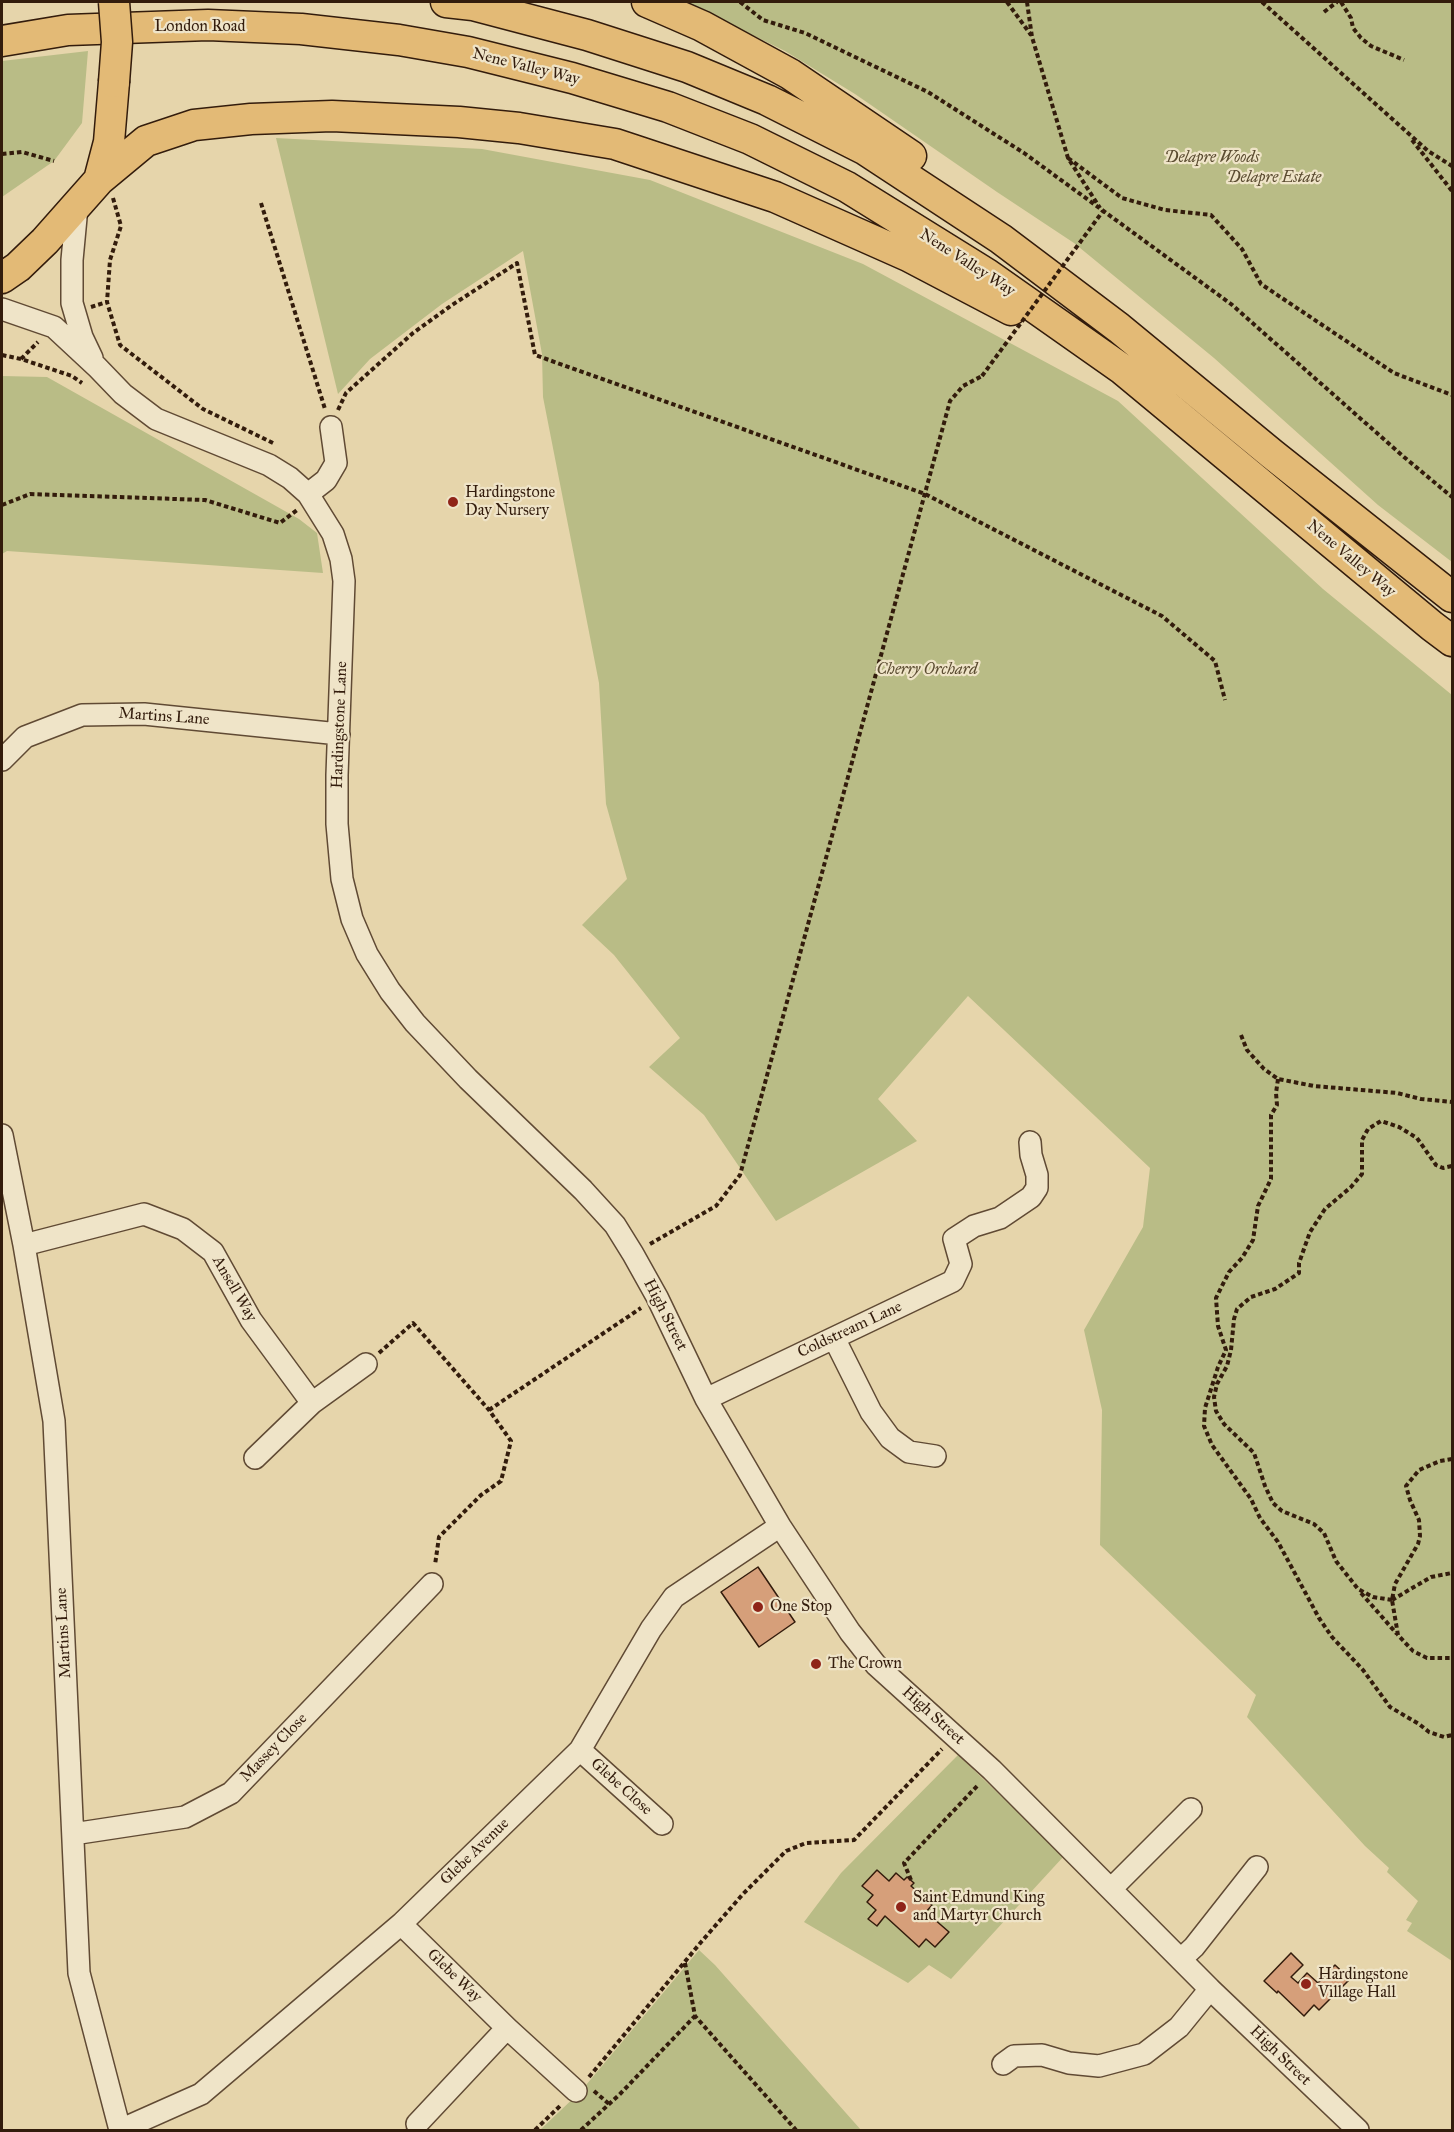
<!DOCTYPE html>
<html>
<head>
<meta charset="utf-8">
<style>
	body { margin:0 }
	#map { position:relative; width:1454px; height:2132px; overflow:hidden; background:#e6d5ab; font-family:"IM FELL Great Primer",serif }
	canvas { display:block }
	.frame { position:absolute; inset:0; border:3px solid #331c0c; pointer-events:none }
</style>
</head>
<body>
<div id="map">
<canvas width="1454" height="2132"></canvas>
<div class="frame"></div>
</div>
<script>
const context = document.querySelector('canvas').getContext('2d');
context.lineJoin = 'round';
function fill(path, color) { context.fillStyle = color; context.fill(path, 'evenodd'); }
const toPath = rows => new Path2D(rows.map(r => 'M' + r).join(''));
function stroke(path, color, width, dash) { context.strokeStyle = color; context.lineWidth = width; context.lineCap = dash ? 'butt' : 'round'; context.setLineDash(dash || []); context.stroke(path); }
function write(font, color, halo, rows, align = 'center') {
  context.font = font + ' "IM FELL Great Primer",serif'; context.lineWidth = 4.5; context.setLineDash([]); context.textBaseline = 'middle'; context.strokeStyle = halo; context.fillStyle = color; for (const [text, x, y, turn = 0] of rows) {
    context.save(); context.translate(x, y); context.rotate((+turn || 0) * Math.PI / 180); context.textAlign = isNaN(turn) ? turn : align; if (halo) context.strokeText(text, 0, 0); context.fillText(text, 0, 0); context.restore();
  }
}
fill(toPath([
	[685,2,1452,2,1452,562,1378,505,1214,358,1074,243,997,192,855,94,785,51],
	[88,51,82,123,54,161,2,197,2,61],
	[276,138,482,149,650,180,863,264,1118,401,1323,589,1452,695,1452,1961,1407,1931,1412,1923,1406,1920,1418,1901,1387,1872,1389,1868,1365,1846,1247,1717,1256,1695,1100,1545,1102,1410,1084,1330,1143,1227,1150,1168,968,996,878,1099,917,1141,776,1221,704,1115,649,1067,680,1038,614,955,582,925,627,879,606,804,599,683,543,397,542,354,523,251,442,304,370,359,338,394],
	[2,376,47,377,299,519,317,533,323,573,7,551,2,554],
	[958,1755,1064,1856,951,1979,929,1965,908,1983,804,1922,841,1873],
	[699,1950,715,1965,861,2130,540,2130,581,2091]
]), '#b9bc86');
const building = toPath([
	[758,1567,795,1622,759,1647,721,1592,758,1567],
	[877,1870,889,1881,896,1873,904,1880,907,1877,914,1883,911,1886,932,1905,926,1912,949,1932,935,1947,926,1939,919,1947,885,1916,877,1926,868,1919,876,1910,867,1902,873,1895,862,1886,877,1870],
	[1291,1953,1303,1965,1291,1977,1298,1983,1307,1973,1318,1983,1335,1965,1350,1979,1319,2010,1314,2005,1304,2016,1278,1991,1277,1993,1264,1981,1291,1953]
]);
fill(building, '#d69f7a');
stroke(building, '#331c0c', 1.5);
const minor = toPath([
	[77,207,72,260,72,303,82,337,92,358],
	[2,309,54,327,97,367,123,394,156,419,269,465,290,478,308,494,333,534,341,559,344,581,337,775,337,824,342,879,352,919,367,954,390,991,415,1023,468,1079,583,1190,615,1225,633,1254,657,1297,706,1399,780,1526,850,1632,876,1665,992,1770,1210,1989,1358,2130],
	[308,494,326,480,336,463,331,427],
	[2,760,25,737,82,715,144,714,339,734],
	[2,1135,24,1245,54,1421,79,1973,120,2130],
	[24,1245,144,1214,183,1229,213,1252,251,1320,312,1403],
	[834,1338,871,1412,890,1438,909,1452,935,1456],
	[706,1399,953,1281,961,1264,954,1239,974,1226,1000,1218,1031,1197,1037,1188,1037,1175,1031,1155,1030,1142],
	[255,1458,312,1403,366,1364],
	[580,1750,662,1824],
	[73,1834,185,1817,231,1793,432,1584],
	[1111,1889,1191,1809],
	[401,1924,507,2028,576,2091],
	[1181,1959,1194,1947,1257,1867],
	[1003,2064,1014,2056,1042,2055,1069,2063,1099,2066,1144,2054,1179,2027,1210,1989],
	[417,2124,507,2028],
	[120,2130,201,2094,401,1924,580,1750,651,1629,674,1597,780,1526]
]);
const highway = toPath([
	[446,2,473,5,587,35,687,67,767,100,864,149,1001,239,1119,328,1272,454,1452,597],
	[647,2,702,26,790,74,911,156],
	[2,41,68,30,208,25,301,29,399,40,468,52,572,78,668,107,750,139,847,187,987,274,1122,369,1432,626,1452,641],
	[99,180,146,141,194,125,251,119,332,116,459,122,519,128,615,144,775,197,908,256,1011,310],
	[2,278,18,267,45,241,99,180,109,142,114,82]
]);
stroke(minor, '#604a34', 24);
stroke(highway, '#331c0c', 33);
stroke(toPath([
	[740,2,763,20,805,33,928,92,1024,153,1231,304,1404,457,1452,497],
	[1007,2,1031,35],
	[1027,2,1032,37,1068,158,1100,208],
	[1262,2,1428,151,1452,166],
	[1341,2,1351,18,1353,28,1361,38,1371,46,1404,60],
	[1324,12,1337,2],
	[1412,140,1452,191],
	[2,154,22,152,54,161],
	[1068,158,1122,198,1165,210,1211,215,1242,249,1261,284,1394,373,1452,395],
	[113,198,121,226,110,260,107,302,120,345,203,409,273,443],
	[261,203,325,409],
	[91,307,107,302],
	[2,355,21,359,72,376,82,383],
	[21,359,38,342],
	[338,410,346,393,413,333,452,305,517,263,535,355,925,494,1162,616,1215,661,1225,700],
	[2,505,30,494,205,500,280,523,297,510],
	[1241,1035,1247,1050,1264,1069,1278,1079,1314,1086,1397,1093,1421,1099,1452,1102],
	[1278,1079,1276,1093,1277,1105,1271,1115,1271,1179,1258,1206,1253,1240,1242,1258,1229,1272,1216,1298,1218,1326,1226,1350,1218,1367,1205,1408,1204,1426,1212,1445,1251,1499,1260,1518,1278,1542,1319,1618,1332,1637,1363,1670,1390,1707,1419,1724,1429,1732,1444,1737,1452,1735],
	[650,1244,716,1206,740,1175,950,401,963,386,982,376],
	[379,1353,413,1323,489,1410,511,1441,501,1481,481,1495,439,1537,435,1565],
	[489,1410,641,1308],
	[1452,1459,1440,1461,1419,1470,1406,1486,1410,1500,1419,1520,1420,1536,1418,1544,1395,1584,1392,1600,1398,1635,1413,1651,1427,1658,1452,1658],
	[1361,1593,1397,1634],
	[1392,1600,1373,1597,1358,1589,1336,1561,1324,1533,1314,1524,1282,1511,1273,1503,1265,1486,1254,1453,1224,1424,1216,1411,1214,1397,1217,1384,1227,1366,1231,1350,1234,1319,1237,1309,1251,1297,1275,1289,1299,1273,1299,1263,1310,1232,1325,1209,1351,1187,1362,1174,1362,1140,1368,1129,1381,1121,1399,1127,1417,1138,1436,1165,1443,1168,1452,1166],
	[1392,1600,1431,1577,1452,1573],
	[911,1880,904,1863,979,1784],
	[685,1963,695,2016,796,2130],
	[589,2077,702,1941,743,1894,786,1851,806,1843,854,1840,942,1749],
	[594,2091,609,2104],
	[535,2130,562,2104],
	[581,2130,620,2094,695,2016]
]), '#331c0c', 4, [4.5, 3]);
stroke(minor, '#efe4c8', 21);
stroke(highway, '#e3ba76', 30);
const highwayBridge = toPath([
	[114,2,117,42,114,82]
]);
stroke(highwayBridge, '#331c0c', 33, []);
stroke(toPath([
	[982,376,1103,211]
]), '#331c0c', 4, [4.5, 3]);
stroke(highwayBridge, '#e3ba76', 30);
for (const [x, y, r, color] of [
	[453,502,6,"#8f2418"],
	[758,1607,6,"#8f2418"],
	[816,1664,6,"#8f2418"],
	[901,1907,6,"#8f2418"],
	[1306,1984,6,"#8f2418"]
]) { const dot = new Path2D(); dot.arc(x, y, r, 0, 2 * Math.PI); context.fillStyle = color; context.fill(dot); stroke(dot, '#efe4c8', 2); }
write('16px', '#331c0c', '#efe4c8', [
	["London Road",200,27],
	["Nene Valley Way",526,67,14],
	["Nene Valley Way",967,263,33],
	["Nene Valley Way",1351,559,40],
	["Martins Lane",164,717,4],
	["Hardingstone Lane",340,725,-88],
	["Ansell Way",234,1289,60],
	["High Street",665,1315,63],
	["Coldstream Lane",850,1330,-25],
	["Martins Lane",64,1633,-93],
	["High Street",933,1716,42],
	["Massey Close",274,1748,-46],
	["Glebe Close",621,1787,42],
	["Glebe Avenue",475,1852,-44],
	["Glebe Way",454,1976,44],
	["High Street",1280,2056,44]
]);
write('italic 16px', '#5b4c31', '#efe4c8', [
	["Delapre Woods",1212,158],
	["Delapre Estate",1274,178],
	["Cherry Orchard",927,670]
]);
write('16px', '#331c0c', '#efe4c8', [
	["Hardingstone",465,493],
	["Day Nursery",465,511],
	["One Stop",770,1607],
	["The Crown",828,1664],
	["Saint Edmund King",913,1898],
	["and Martyr Church",913,1916],
	["Hardingstone",1318,1975],
	["Village Hall",1318,1993]
], 'left');
</script>
</body>
</html>
